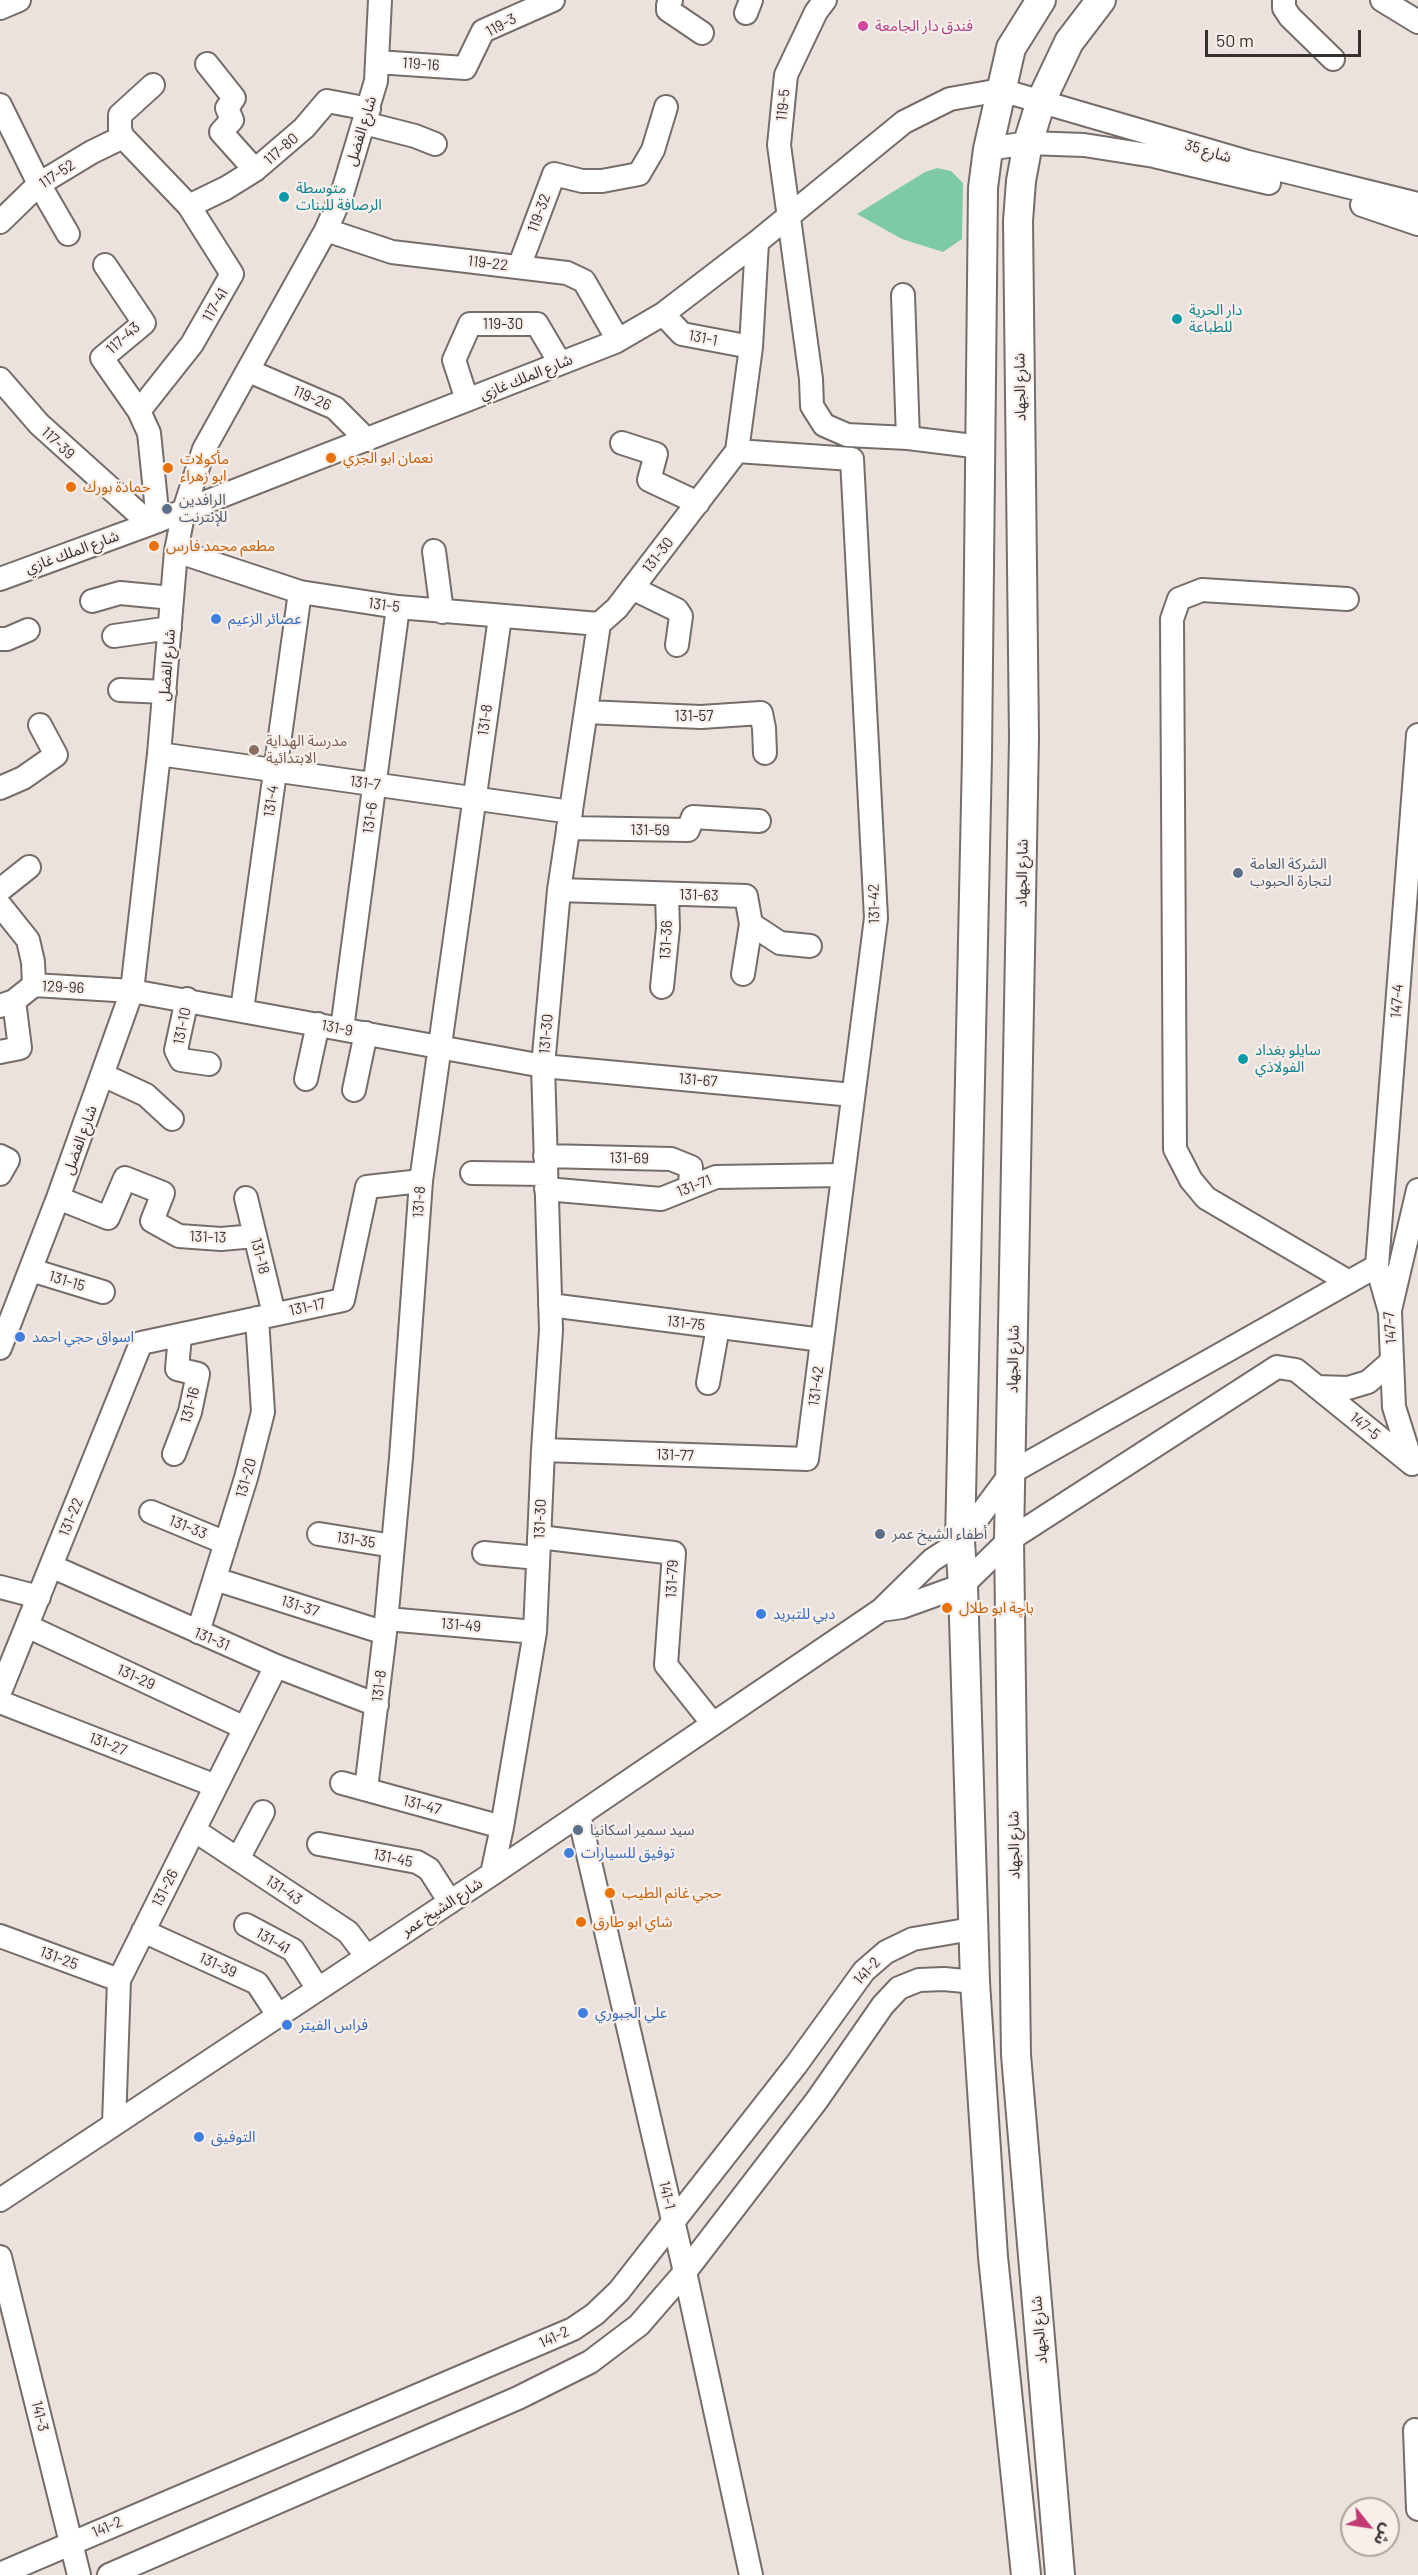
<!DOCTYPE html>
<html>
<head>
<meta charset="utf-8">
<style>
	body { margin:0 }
	#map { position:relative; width:1418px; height:2575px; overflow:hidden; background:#ebe2dd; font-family:Barlow,"Noto Sans Arabic",sans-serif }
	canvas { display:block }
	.north { position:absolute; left:1340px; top:2497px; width:60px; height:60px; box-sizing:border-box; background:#f8efea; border:2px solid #aaa39f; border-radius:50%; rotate:120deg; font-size:16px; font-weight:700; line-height:24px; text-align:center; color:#34312f }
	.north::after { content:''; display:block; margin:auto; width:21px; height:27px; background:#c33972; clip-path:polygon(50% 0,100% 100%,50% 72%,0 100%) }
	.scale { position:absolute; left:1205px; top:30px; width:156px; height:27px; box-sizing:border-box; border:3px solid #34312f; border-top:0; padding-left:8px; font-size:18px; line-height:21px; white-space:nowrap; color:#34312f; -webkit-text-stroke:4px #f8efea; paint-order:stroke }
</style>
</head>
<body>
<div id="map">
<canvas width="1418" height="2575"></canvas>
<div class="north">ش</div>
<div class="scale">50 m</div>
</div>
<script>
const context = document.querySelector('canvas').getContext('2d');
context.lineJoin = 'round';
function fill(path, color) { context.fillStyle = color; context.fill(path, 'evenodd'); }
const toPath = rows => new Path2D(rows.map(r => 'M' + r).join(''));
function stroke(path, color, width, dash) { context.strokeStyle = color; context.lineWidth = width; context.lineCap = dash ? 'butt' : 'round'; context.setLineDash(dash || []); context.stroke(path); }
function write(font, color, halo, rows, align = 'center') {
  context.font = font + ' Barlow,"Noto Sans Arabic",sans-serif'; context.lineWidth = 4.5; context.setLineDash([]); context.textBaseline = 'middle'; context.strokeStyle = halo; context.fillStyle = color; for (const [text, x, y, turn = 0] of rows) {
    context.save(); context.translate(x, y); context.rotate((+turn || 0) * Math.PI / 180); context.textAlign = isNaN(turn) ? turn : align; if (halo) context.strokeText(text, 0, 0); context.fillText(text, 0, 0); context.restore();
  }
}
fill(toPath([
	[937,168,951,171,963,183,962,239,943,252,902,239,857,214,925,172]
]), '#7ec9a8');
const minor = toPath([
	[671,0,668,5,668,10,702,33],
	[825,0,816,12,786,75,779,145,811,379,812,406,824,425,847,435,908,438,981,447],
	[1284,0,1284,8,1290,17,1333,59],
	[1382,0,1418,22],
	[0,8,19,0],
	[746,13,751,0],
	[377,62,465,68,483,31,553,0],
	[207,64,234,98,227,108,232,120,221,132,255,170],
	[153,85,120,115,120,130,123,137,189,206,232,274,192,344,139,411,149,433,158,521],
	[0,105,39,184,68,234],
	[364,123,415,136,435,144],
	[988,149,1028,143,1084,145,1154,156,1269,183],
	[1362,205,1418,224],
	[189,206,226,188,255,170,304,128,327,101,369,109],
	[0,222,39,184,92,152,123,137],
	[326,230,392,252,567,273,584,281,618,340],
	[105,265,144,323,102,358,139,411],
	[519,267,554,174,582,181,602,181,639,174,653,150,666,107],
	[903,295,908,438],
	[663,314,682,334,751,347],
	[249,371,335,408,367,440],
	[0,379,39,424,150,524],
	[467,400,454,360,470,324,537,324,560,363],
	[622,443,656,454,649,480,698,503],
	[176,551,300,592,398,607,599,624],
	[434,551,442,612],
	[0,579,150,524,615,342,663,314,757,242,904,122,950,99,1001,90,1248,162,1418,204],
	[632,588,677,610,681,616,677,645],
	[1347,599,1202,590,1179,599,1172,619,1175,1149,1191,1180,1206,1198,1349,1282],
	[92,601,120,593,172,598],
	[114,636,170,628],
	[0,639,7,639,28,630],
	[120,690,165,692],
	[586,712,701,717,761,713,764,728,765,753],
	[159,754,571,812],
	[0,788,23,778,56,755,40,725],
	[568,828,688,830,693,817,759,821],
	[0,890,29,867],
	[559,890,746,896,751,924,780,943,810,946],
	[0,905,28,940,33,962,34,985],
	[743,974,751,924],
	[662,987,668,928,667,894],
	[187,999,176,1050,181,1060,209,1064],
	[0,1006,14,1001,34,985,132,991,543,1066,853,1095],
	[242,1010,300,592],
	[342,1029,398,607],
	[0,1052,20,1048,14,1001],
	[103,1075,146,1095,172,1119],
	[306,1079,318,1024],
	[354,1090,366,1033],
	[0,1156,8,1160,0,1174],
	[545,1156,671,1159,691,1167,690,1187],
	[472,1173,546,1174],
	[546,1189,661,1199,716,1177,843,1175],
	[58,1198,108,1218,125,1178,163,1193,152,1221,179,1236,221,1239,255,1236],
	[246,1198,274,1314],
	[31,1270,103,1292],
	[550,1305,822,1340],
	[1390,1310,1418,1190],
	[0,1348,58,1198,132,991,159,754,176,551,184,510,204,449,326,230,342,194,376,81,380,0],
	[708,1383,718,1327],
	[1317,1387,1348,1388,1368,1382,1392,1361],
	[543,1450,807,1459,876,918,852,459,737,451],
	[174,1454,190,1412,198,1374,177,1369,180,1335],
	[1412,1464,1394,1407,1390,1312,1377,1266,1418,735],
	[151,1512,226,1543],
	[319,1534,393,1546],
	[539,1537,674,1553,666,1665,713,1724],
	[484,1553,538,1558],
	[51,1566,276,1666,377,1705],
	[215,1579,385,1633],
	[0,1587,39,1597],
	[881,1610,902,1607,963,1585,1009,1540,1277,1367,1296,1370,1412,1464],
	[387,1619,535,1632],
	[27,1626,245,1728],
	[198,1632,246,1478,263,1412,257,1318],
	[0,1692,141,1343,343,1300,367,1187,421,1181],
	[0,1702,216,1786],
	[342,1783,502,1827],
	[366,1789,385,1633,401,1458,421,1181,500,617],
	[579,1815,685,2272,751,2575],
	[194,1830,348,1932,367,1957],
	[319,1844,417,1862,429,1869,450,1902],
	[238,1859,263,1812],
	[492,1874,502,1827,535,1632,543,1450,551,1330,543,1066,559,890,599,624,617,608,737,451,751,347,757,242],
	[246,1925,293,1950,318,1989],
	[143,1931,257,1983,278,2015],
	[0,1936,119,1980],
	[114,2124,119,1980,276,1666],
	[0,2200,492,1874,881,1610,932,1560,960,1542,1012,1472,1377,1266],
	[0,2257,79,2575],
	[1415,2430,1418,2509],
	[0,2574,573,2329,595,2314,619,2291,796,2065,864,1971,886,1952,913,1939,972,1929],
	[109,2575,518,2398,590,2362,639,2325,685,2272,817,2100,883,2005,899,1988,919,1980,944,1979,975,1982]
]);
const major = toPath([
	[1026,2575,993,2257,975,1982,963,1585,960,1542,977,756,983,188,988,149,1011,48,1041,0],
	[1060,2575,1016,2055,1009,1540,1024,738,1018,221,1021,181,1028,143,1041,101,1069,42,1101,0]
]);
stroke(minor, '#756d69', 26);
stroke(major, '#756d69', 32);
stroke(minor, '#fff', 22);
stroke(major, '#fff', 28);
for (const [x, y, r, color] of [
	[863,26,6,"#d1479c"],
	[284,197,6,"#0f9aa8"],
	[1177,319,6,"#0f9aa8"],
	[331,458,6,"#e8710a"],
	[168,468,6,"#e8710a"],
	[71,487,6,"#e8710a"],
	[167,509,6,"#5c6f8a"],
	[154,546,6,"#e8710a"],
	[216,619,6,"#3f7fe0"],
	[254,750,6,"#8d6e63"],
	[1238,873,6,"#5c6f8a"],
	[1243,1059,6,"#0f9aa8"],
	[20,1337,6,"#3f7fe0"],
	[880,1534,6,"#5c6f8a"],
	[947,1608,6,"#e8710a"],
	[761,1614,6,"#3f7fe0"],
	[578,1830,6,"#5c6f8a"],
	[569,1853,6,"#3f7fe0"],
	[610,1893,6,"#e8710a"],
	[581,1922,6,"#e8710a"],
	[583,2013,6,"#3f7fe0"],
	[287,2025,6,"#3f7fe0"],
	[199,2137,6,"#3f7fe0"]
]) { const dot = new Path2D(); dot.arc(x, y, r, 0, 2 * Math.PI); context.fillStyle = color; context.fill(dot); stroke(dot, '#f8efea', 2); }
write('15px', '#34312f', '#f8efea', [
	["119-3",501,25,-28],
	["119-16",421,64,4],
	["119-5",783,105,-84],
	["شارع الفضل",361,131,-73],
	["117-80",281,149,-41],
	["شارع 35",1208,151,16],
	["117-52",57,174,-33],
	["119-32",539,213,-70],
	["119-22",488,263,7],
	["117-41",215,305,-60],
	["119-30",503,324],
	["117-43",123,338,-42],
	["131-1",703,338,11],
	["شارع الملك غازي",526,377,-22],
	["شارع الجهاد",1020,387,-91],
	["119-26",312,398,24],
	["117-39",58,443,43],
	["شارع الملك غازي",72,552,-20],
	["131-30",658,555,-52],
	["131-5",384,605,8],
	["شارع الفضل",167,665,-85],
	["131-57",694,716],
	["131-8",485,720,-82],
	["131-7",365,783,8],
	["131-4",271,801,-82],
	["131-6",370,818,-82],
	["131-59",650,830,1],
	["شارع الجهاد",1022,873,-89],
	["131-63",699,895,2],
	["131-42",874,904,-91],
	["131-36",666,940,-87],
	["129-96",63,987,3],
	["147-4",1397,1001,-86],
	["131-10",182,1026,-79],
	["131-9",337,1028,11],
	["131-30",546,1034,-85],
	["131-67",698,1080,5],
	["شارع الفضل",80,1140,-70],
	["131-69",629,1158,1],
	["131-71",694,1186,-21],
	["131-8",419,1202,-86],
	["131-13",208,1237,2],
	["131-18",260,1256,76],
	["131-15",67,1281,17],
	["131-17",307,1307,-12],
	["131-75",686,1323,7],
	["147-7",1390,1328,-95],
	["شارع الجهاد",1013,1359,-89],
	["131-42",816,1386,-83],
	["131-16",190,1405,-75],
	["147-5",1365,1426,39],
	["131-77",675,1455,2],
	["131-20",246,1478,-74],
	["131-22",71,1517,-68],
	["131-30",540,1519,-88],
	["131-33",188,1527,22],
	["131-35",356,1540,9],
	["131-79",672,1579,-87],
	["131-37",300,1606,18],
	["131-49",461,1625,5],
	["131-31",212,1639,23],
	["131-29",136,1677,25],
	["131-8",379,1686,-83],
	["131-27",108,1744,21],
	["131-47",422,1805,15],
	["شارع الجهاد",1014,1845,-91],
	["131-45",393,1858,12],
	["131-26",165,1888,-63],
	["131-43",284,1890,34],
	["شارع الشيخ عمر",442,1907,-33],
	["131-41",273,1941,30],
	["131-25",59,1958,21],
	["131-39",218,1965,25],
	["141-2",867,1971,-47],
	["141-1",667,2195,77],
	["شارع الجهاد",1039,2330,-95],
	["141-2",554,2337,-25],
	["141-3",40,2416,76],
	["141-2",107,2527,-23]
]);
write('15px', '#b23c85', '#f8efea', [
	["فندق دار الجامعة",875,26]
], 'left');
write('15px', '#0d838f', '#f8efea', [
	["متوسطة",296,188],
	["الرصافة للبنات",296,205],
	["دار الحرية",1189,310],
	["للطباعة",1189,327],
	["سايلو بغداد",1255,1050],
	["الفولاذي",1255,1067]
], 'left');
write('15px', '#c56008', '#f8efea', [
	["نعمان ابو الجري",343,458],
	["مأكولات",180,459],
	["ابو زهراء",180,476],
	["حمادة بورك",83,487],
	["مطعم محمد فارس",166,546],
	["باچة ابو طلال",959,1608],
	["حجي غانم الطيب",622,1893],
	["شاي ابو طارق",593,1922]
], 'left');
write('15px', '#4e5e75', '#f8efea', [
	["الرافدين",179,500],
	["للإنترنت",179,517],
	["الشركة العامة",1250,864],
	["لتجارة الحبوب",1250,881],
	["أطفاء الشيخ عمر",892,1534],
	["سيد سمير اسكانيا",590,1830]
], 'left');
write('15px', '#366cbe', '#f8efea', [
	["عصائر الزعيم",228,619],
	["اسواق حجي احمد",32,1337],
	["دبي للتبريد",773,1614],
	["توفيق للسيارات",581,1853],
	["علي الجبوري",595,2013],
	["فراس الفيتر",299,2025],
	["التوفيق",211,2137]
], 'left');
write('15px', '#785e54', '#f8efea', [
	["مدرسة الهداية",266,741],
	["الابتدائية",266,758]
], 'left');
</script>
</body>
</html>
